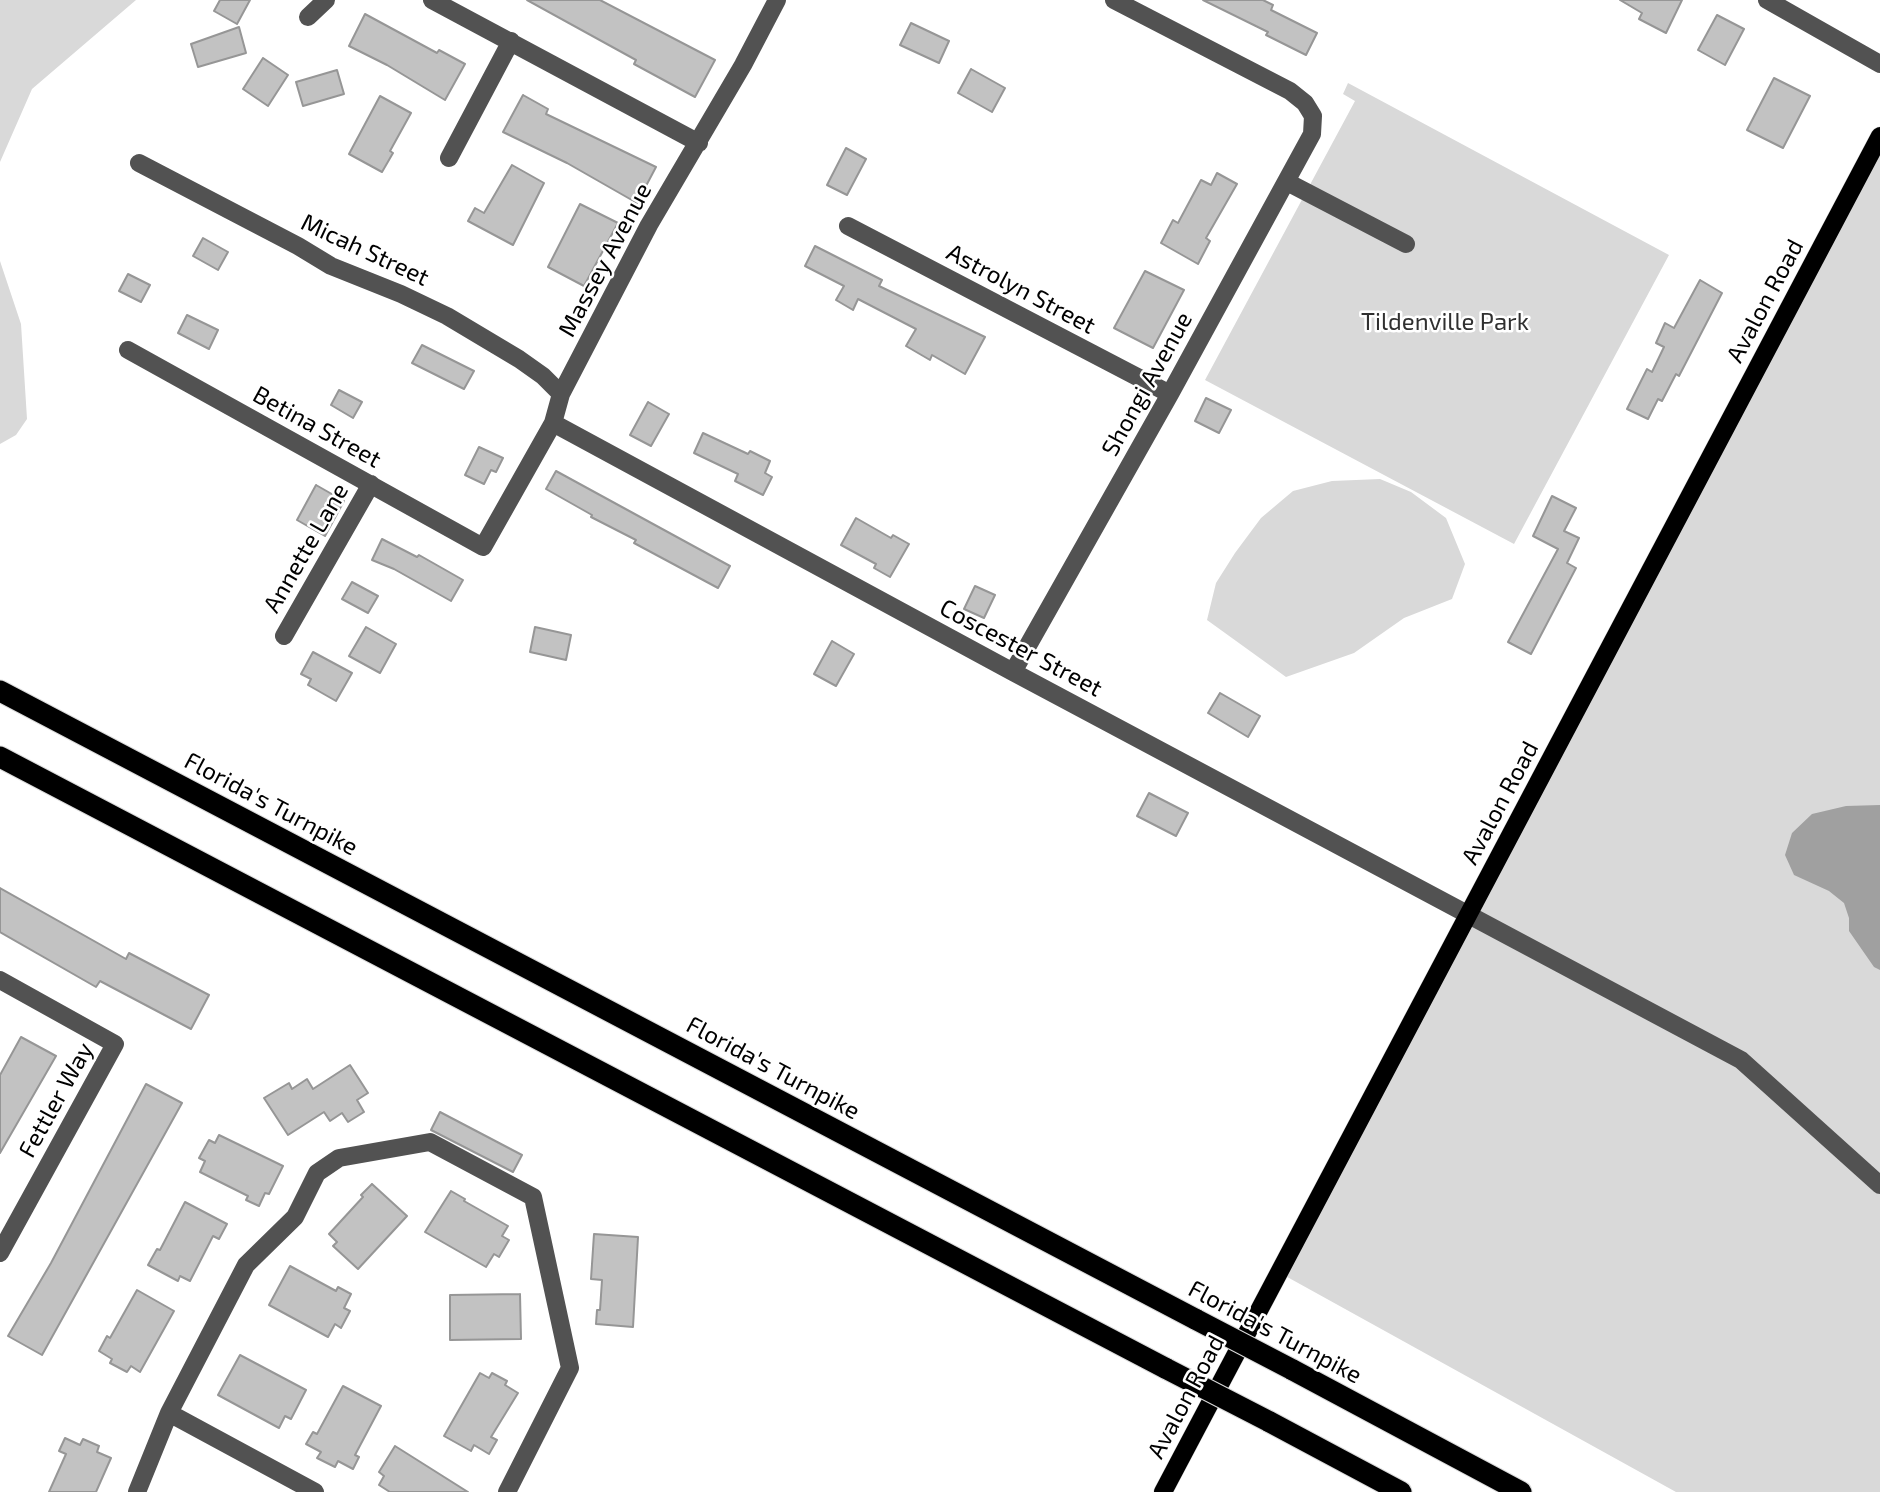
<!DOCTYPE html>
<html>
<head>
<meta charset="utf-8">
<style>
	body { margin:0 }
	canvas { display:block; background:#fff }
</style>
</head>
<body>
<canvas width="1880" height="1492"></canvas>
<script>
const context = document.querySelector('canvas').getContext('2d');
context.lineJoin = 'round';
function fill(path, color) { context.fillStyle = color; context.fill(path, 'evenodd'); }
const toPath = rows => new Path2D(rows.map(r => 'M' + r).join(''));
function stroke(path, color, width, dash) { context.strokeStyle = color; context.lineWidth = width; context.lineCap = dash ? 'butt' : 'round'; context.setLineDash(dash || []); context.stroke(path); }
function write(font, color, halo, rows, align = 'center') {
  context.font = font + ' "Exo 2",sans-serif'; context.lineWidth = 5; context.setLineDash([]); context.textBaseline = 'middle'; context.strokeStyle = halo; context.fillStyle = color; for (const [text, x, y, turn = 0] of rows) {
    context.save(); context.translate(x, y); context.rotate((+turn || 0) * Math.PI / 180); context.textAlign = isNaN(turn) ? turn : align; if (halo) context.strokeText(text, 0, 0); context.fillText(text, 0, 0); context.restore();
  }
}
fill(toPath([
	[0,0,136,0,32,89,0,162],
	[1348,83,1669,255,1514,544,1205,380,1355,101,1343,94],
	[1880,136,1880,1492,1676,1492,1280,1273],
	[0,261,21,324,27,419,16,435,0,444],
	[1380,479,1411,492,1446,518,1465,564,1452,599,1404,618,1354,653,1286,677,1207,620,1216,583,1235,553,1261,518,1293,491,1332,481]
]), '#d9d9d9');
fill(toPath([
	[1880,805,1880,970,1874,967,1849,931,1849,918,1844,903,1829,891,1794,875,1785,855,1792,833,1812,814,1846,806]
]), '#a0a0a0');
const building = toPath([
	[220,0,250,0,237,24,214,11,220,0],
	[527,0,600,0,715,60,695,97,634,64,636,60,527,0],
	[1203,0,1263,0,1273,5,1271,10,1317,33,1306,55,1266,35,1268,32,1203,0],
	[1620,0,1682,0,1666,33,1639,19,1642,13,1620,0],
	[365,14,437,53,439,50,465,64,445,100,387,65,349,46,365,14],
	[1717,15,1744,29,1725,65,1698,50,1717,15],
	[911,23,949,41,939,63,900,45,911,23],
	[239,27,246,53,198,67,191,44,239,27],
	[263,58,288,75,268,106,243,89,263,58],
	[971,69,1005,88,992,112,958,93,971,69],
	[337,70,344,94,303,106,296,82,337,70],
	[1774,78,1810,96,1783,148,1747,130,1774,78],
	[523,95,548,109,546,114,656,167,637,203,567,163,503,132,523,95],
	[380,96,411,113,390,151,393,153,382,172,349,154,380,96],
	[846,148,866,159,847,195,827,185,846,148],
	[512,165,544,183,513,245,468,221,475,208,484,213,512,165],
	[1217,173,1237,184,1206,238,1210,241,1198,264,1161,243,1173,220,1178,223,1201,180,1211,185,1217,173],
	[580,204,618,223,584,286,548,267,580,204],
	[203,238,228,252,218,270,193,256,203,238],
	[815,246,882,280,879,286,985,337,965,374,932,355,930,360,906,346,916,329,858,299,853,310,836,300,844,286,805,266,815,246],
	[1145,271,1184,290,1153,348,1114,328,1145,271],
	[128,274,150,285,141,302,119,291,128,274],
	[1700,280,1722,293,1679,376,1676,374,1662,401,1658,399,1648,419,1627,409,1647,369,1652,372,1664,347,1656,343,1665,323,1674,328,1700,280],
	[187,315,218,330,209,349,178,333,187,315],
	[422,345,474,371,464,389,412,363,422,345],
	[339,390,362,402,353,418,331,405,339,390],
	[1206,398,1231,410,1219,433,1195,421,1206,398],
	[648,402,669,414,651,446,630,435,648,402],
	[703,433,748,454,750,451,770,461,765,473,772,477,763,495,735,481,738,474,694,453,703,433],
	[479,447,503,458,496,472,491,470,484,484,465,475,479,447],
	[556,471,730,566,718,588,634,543,636,540,591,517,592,515,546,489,556,471],
	[316,485,344,501,325,536,297,520,316,485],
	[1552,496,1576,508,1564,531,1579,538,1567,563,1576,568,1531,654,1508,642,1558,549,1533,536,1552,496],
	[856,518,891,538,893,535,909,544,890,577,874,568,876,564,841,545,856,518],
	[382,539,417,557,419,555,463,580,451,601,394,569,372,560,382,539],
	[352,582,378,596,368,613,342,599,352,582],
	[975,586,995,595,984,618,964,609,975,586],
	[366,627,396,644,380,673,349,656,366,627],
	[535,627,571,635,566,660,530,652,535,627],
	[832,641,854,654,836,686,814,674,832,641],
	[313,652,352,673,336,701,308,685,311,679,301,674,313,652],
	[1220,693,1260,716,1248,737,1208,713,1220,693],
	[1149,793,1188,813,1176,836,1137,816,1149,793],
	[0,888,126,959,129,953,209,995,191,1029,100,981,96,987,0,932,0,888],
	[21,1037,56,1056,0,1153,0,1075,21,1037],
	[350,1065,368,1093,357,1100,364,1112,348,1122,342,1113,330,1121,324,1112,288,1135,264,1098,289,1083,292,1089,307,1079,313,1089,350,1065],
	[146,1084,182,1103,42,1355,8,1336,51,1263,146,1084],
	[440,1112,522,1155,513,1172,431,1130,440,1112],
	[219,1135,283,1166,269,1194,265,1193,259,1206,246,1200,248,1196,200,1172,205,1161,199,1158,209,1140,215,1143,219,1135],
	[372,1184,407,1216,358,1269,333,1246,337,1242,329,1234,363,1197,361,1195,372,1184],
	[451,1191,465,1199,464,1201,508,1226,502,1236,509,1240,499,1257,494,1254,486,1267,425,1232,451,1191],
	[185,1202,227,1224,219,1239,213,1236,190,1281,180,1276,178,1281,148,1265,157,1249,160,1250,185,1202],
	[594,1234,638,1237,633,1327,596,1324,597,1310,600,1310,602,1280,591,1279,594,1234],
	[290,1266,336,1291,338,1287,351,1294,344,1308,350,1311,341,1328,335,1324,328,1337,269,1305,290,1266],
	[137,1290,174,1311,140,1372,131,1366,127,1372,110,1363,112,1359,99,1351,107,1336,110,1338,137,1290],
	[520,1294,521,1339,450,1340,450,1295,520,1294],
	[240,1355,306,1390,291,1419,285,1416,279,1428,218,1395,240,1355],
	[480,1373,489,1378,492,1373,507,1381,505,1385,518,1393,491,1437,497,1440,489,1454,474,1445,471,1451,444,1436,480,1373],
	[343,1386,381,1406,355,1455,359,1457,353,1469,338,1461,335,1467,317,1458,321,1452,306,1444,313,1432,317,1434,343,1386],
	[65,1438,80,1445,83,1439,99,1446,97,1452,111,1458,96,1492,49,1492,66,1454,59,1451,65,1438],
	[395,1446,468,1492,390,1492,379,1485,384,1476,379,1472,395,1446]
]);
fill(building, '#c2c2c2');
stroke(building, '#969696', 2);
const major = toPath([
	[1163,1492,1880,136]
]);
const highway = toPath([
	[0,691,1197,1320],
	[0,757,1167,1369],
	[1291,1369,1521,1492],
	[1268,1421,1401,1492]
]);
stroke(major, '#dbdbdb', 19);
stroke(highway, '#dbdbdb', 23);
stroke(toPath([
	[432,0,699,143],
	[1767,0,1880,64],
	[308,17,326,0],
	[449,158,511,41],
	[139,163,298,246,331,266,401,294,447,316,519,359,543,376,561,394],
	[1287,182,1406,244],
	[848,226,1170,394],
	[128,350,483,547,553,423,561,394,649,225,743,65,777,0],
	[553,423,1013,672,1741,1060,1880,1185],
	[284,636,371,484],
	[1013,672,1170,394,1312,134,1313,116,1305,103,1290,91,1114,0],
	[0,980,115,1044,0,1253],
	[169,1413,315,1492],
	[137,1492,169,1413,246,1265,295,1217,317,1173,339,1158,430,1142,533,1197,570,1368,507,1492]
]), '#525252', 18);
stroke(major, '#000', 18);
stroke(highway, '#000', 21);
const highwayBridge = toPath([
	[1197,1320,1291,1369],
	[1167,1369,1268,1421]
]);
stroke(highwayBridge, '#dbdbdb', 23, []);
stroke(highwayBridge, '#000', 21);
write('24px', '#000', '#fff', [
	["Micah Street",365,250,25],
	["Massey Avenue",605,260,-62],
	["Astrolyn Street",1021,289,28],
	["Avalon Road",1765,301,-62],
	["Shongi Avenue",1147,384,-61],
	["Betina Street",317,427,29],
	["Annette Lane",306,548,-60],
	["Coscester Street",1021,648,28],
	["Avalon Road",1500,803,-62],
	["Florida's Turnpike",271,804,28],
	["Florida's Turnpike",773,1068,28],
	["Fettler Way",56,1100,-61],
	["Florida's Turnpike",1275,1332,28],
	["Avalon Road",1186,1397,-62]
]);
write('24px', '#303030', '#fff', [
	["Tildenville Park",1445,322]
]);
</script>
</body>
</html>
